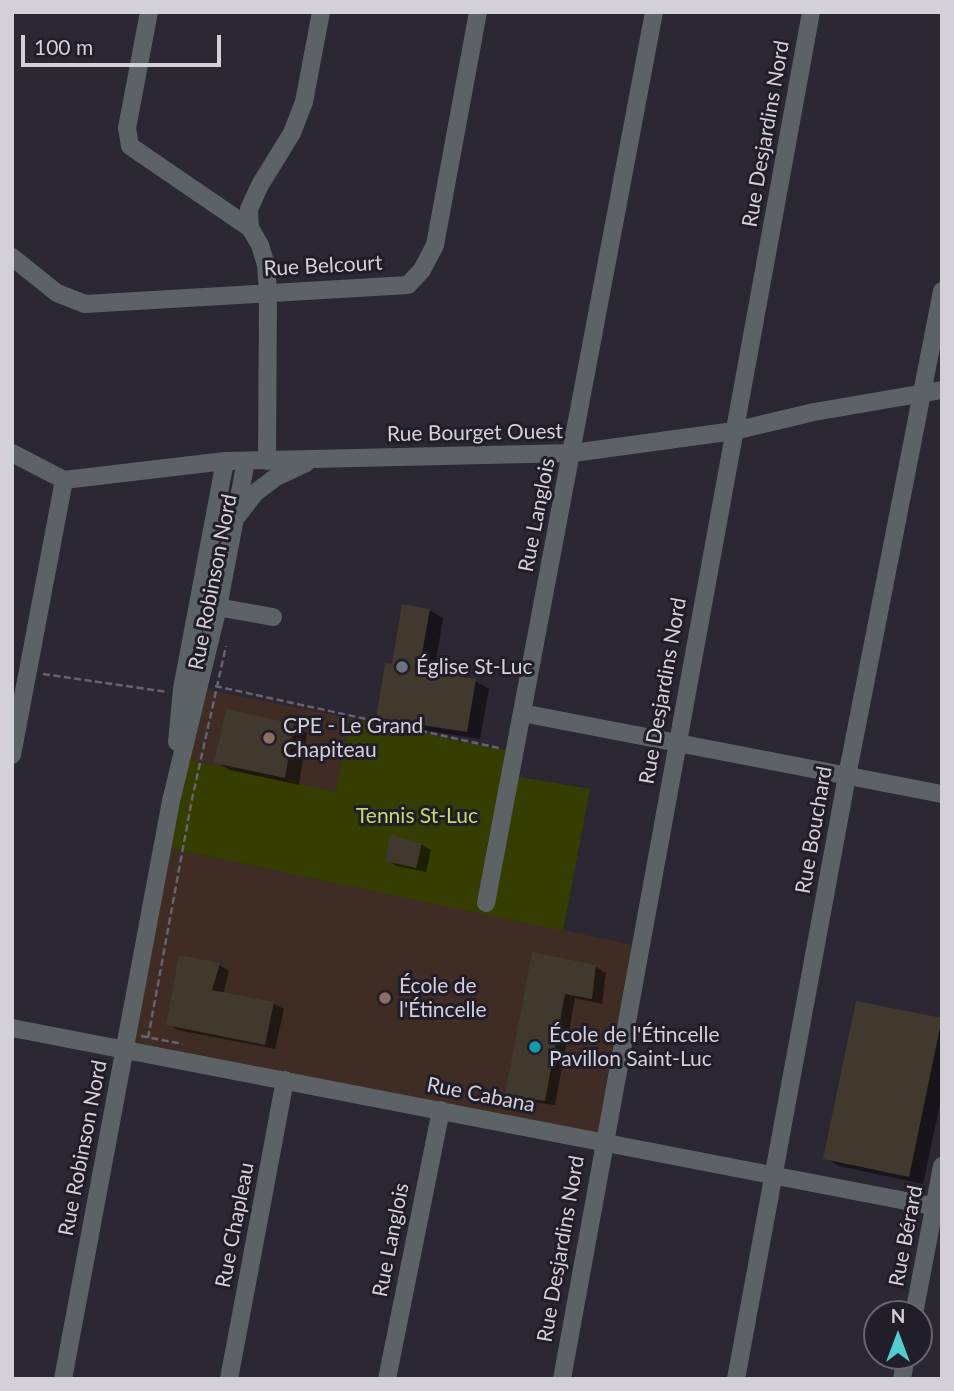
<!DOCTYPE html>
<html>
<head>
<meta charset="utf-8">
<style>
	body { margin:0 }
	#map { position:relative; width:954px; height:1391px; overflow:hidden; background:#2b2733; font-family:Lato,sans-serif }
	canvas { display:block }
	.frame { position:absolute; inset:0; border:14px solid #d3d0d8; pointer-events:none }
	.north { position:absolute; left:863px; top:1300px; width:70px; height:70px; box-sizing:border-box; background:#211d29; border:2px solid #68656f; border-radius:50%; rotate:0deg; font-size:19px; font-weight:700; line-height:28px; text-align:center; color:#d3d0d8 }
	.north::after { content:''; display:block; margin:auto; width:24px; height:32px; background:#52cdcf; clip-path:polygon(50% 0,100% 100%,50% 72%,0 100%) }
	.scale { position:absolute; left:21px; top:35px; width:200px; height:32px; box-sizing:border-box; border:4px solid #d3d0d8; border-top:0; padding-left:9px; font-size:21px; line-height:24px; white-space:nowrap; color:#d3d0d8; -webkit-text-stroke:5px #211d29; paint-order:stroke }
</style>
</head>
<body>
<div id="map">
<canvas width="954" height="1391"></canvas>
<div class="frame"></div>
<div class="north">N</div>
<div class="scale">100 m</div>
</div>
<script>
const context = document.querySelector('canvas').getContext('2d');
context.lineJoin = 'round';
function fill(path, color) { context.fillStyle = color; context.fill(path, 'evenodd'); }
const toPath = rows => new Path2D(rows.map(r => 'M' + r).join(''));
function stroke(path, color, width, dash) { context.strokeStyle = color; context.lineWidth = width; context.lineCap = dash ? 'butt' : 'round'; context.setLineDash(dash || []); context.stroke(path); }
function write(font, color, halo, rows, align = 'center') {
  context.font = font + ' Lato,sans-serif'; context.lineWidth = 6; context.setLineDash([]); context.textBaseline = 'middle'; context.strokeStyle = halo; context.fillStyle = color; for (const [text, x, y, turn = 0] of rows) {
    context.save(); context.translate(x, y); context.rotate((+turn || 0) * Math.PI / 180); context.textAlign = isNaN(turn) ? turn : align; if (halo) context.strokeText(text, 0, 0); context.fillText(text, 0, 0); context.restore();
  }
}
fill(toPath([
	[204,689,350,718,336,792,186,759],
	[169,848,639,946,603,1142,132,1050]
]), '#3e2c25');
fill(toPath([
	[350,718,517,753,514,776,590,789,563,931,169,848,186,759,336,792]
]), '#353d00');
fill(toPath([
	[429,610,443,618,434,674,475,681,489,689,480,739,392,725,378,717,394,666],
	[294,725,307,733,299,785,230,770,216,762],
	[421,844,431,850,426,872,397,866,387,860],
	[534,954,596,967,606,973,602,1004,575,998,555,1105,517,1100,507,1094],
	[219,965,229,971,223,994,274,1004,284,1009,275,1049,178,1030,168,1024],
	[858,1003,942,1020,942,1095,923,1184,839,1166,825,1158]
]), '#0007');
fill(toPath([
	[402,604,430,609,419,670,476,679,467,732,376,718,385,663,392,664],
	[226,709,294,724,285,778,214,763],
	[390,835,422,843,416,868,385,861],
	[532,952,596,965,592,999,565,994,545,1101,505,1095],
	[179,955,220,963,212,990,274,1002,265,1045,166,1025],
	[856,1001,942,1018,909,1177,823,1159]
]), '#42392e');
stroke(toPath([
	[43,674,168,692],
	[215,686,499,748],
	[141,1036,183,1044],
	[148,1038,192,799,226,646]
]), '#67636e', 2.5, [7, 3.5]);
stroke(toPath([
	[149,12,127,128,130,146,250,228,260,245,266,265,268,291,267,461],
	[250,228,249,209,260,185,292,133,304,102,321,12],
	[12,257,57,293,85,304,408,285,422,270,435,245,478,12],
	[12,453,64,480,225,461,573,453,734,431,814,412,942,390],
	[238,515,255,493,276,477,306,463],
	[206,605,273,617],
	[522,713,942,794],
	[177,742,182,689,225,461],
	[12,755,64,480],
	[486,903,654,12],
	[12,1028,942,1208],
	[914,1314,942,1166],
	[63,1379,171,801,218,607,246,461],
	[229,1379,285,1080],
	[387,1379,441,1110],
	[562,1379,811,12],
	[736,1379,847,776,942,291],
	[902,1379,906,1356]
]), '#5c6266', 18);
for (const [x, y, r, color] of [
	[402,667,7,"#6b7280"],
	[269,738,7,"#8d6e63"],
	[385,998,7,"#8d6e63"],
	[535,1047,7,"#0f9aa8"]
]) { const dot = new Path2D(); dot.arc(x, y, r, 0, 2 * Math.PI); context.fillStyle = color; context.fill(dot); stroke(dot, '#211d29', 2.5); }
write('21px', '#d3d0d8', '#211d29', [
	["Rue Desjardins Nord",766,134,-80],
	["Rue Belcourt",323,266,-3],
	["Rue Bourget Ouest",475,433,-1],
	["Rue Langlois",537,515,-79],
	["Rue Robinson Nord",213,582,-79],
	["Rue Desjardins Nord",663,691,-80],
	["Rue Bouchard",814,830,-80],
	["Rue Cabana",481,1095,11],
	["Rue Robinson Nord",83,1148,-79],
	["Rue Chapleau",235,1225,-79],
	["Rue Bérard",906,1236,-79],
	["Rue Langlois",391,1240,-79],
	["Rue Desjardins Nord",561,1249,-80]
]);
write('21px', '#d3d0d8', '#211d29', [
	["Église St-Luc",416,667],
	["CPE - Le Grand",283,726],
	["Chapiteau",283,750],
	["École de",399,986],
	["l'Étincelle",399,1010],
	["École de l'Étincelle",549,1035],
	["Pavillon Saint-Luc",549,1059]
], 'left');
write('21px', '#c7db67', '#211d29', [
	["Tennis St-Luc",417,816]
]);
</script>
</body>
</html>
